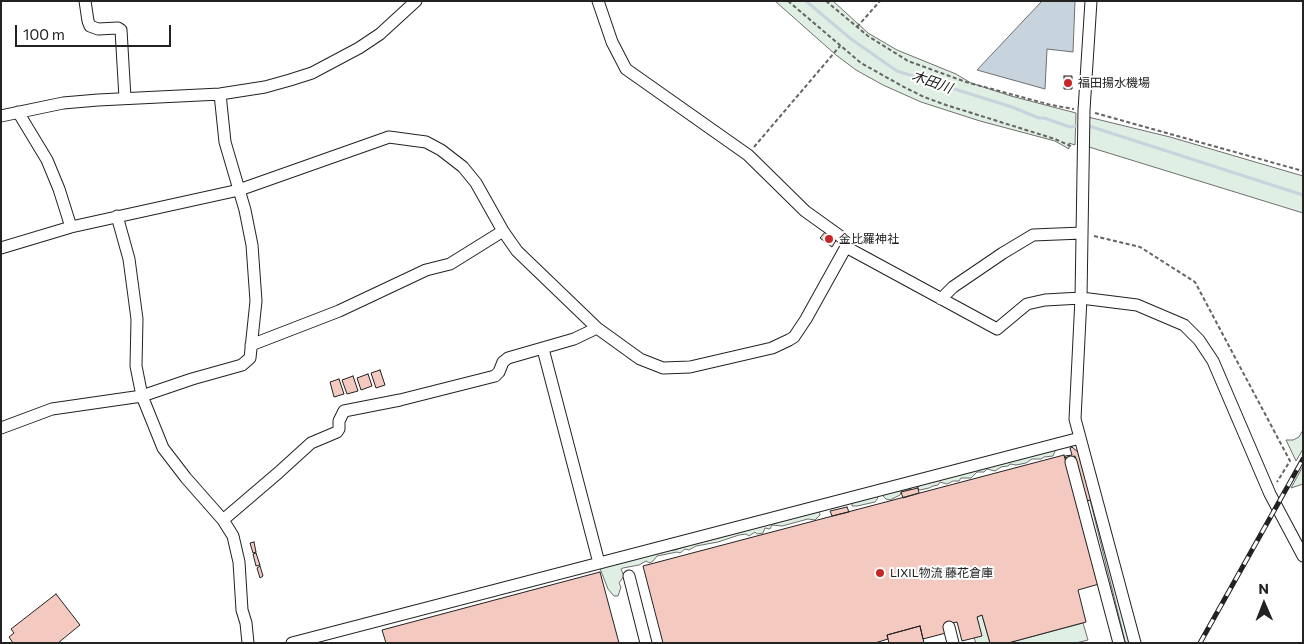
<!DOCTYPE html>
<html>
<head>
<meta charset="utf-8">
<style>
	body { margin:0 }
	#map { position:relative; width:1304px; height:644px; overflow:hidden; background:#fff; font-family:Commissioner,sans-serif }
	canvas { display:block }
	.frame { position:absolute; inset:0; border:2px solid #222; pointer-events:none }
	.north { position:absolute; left:1239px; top:579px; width:50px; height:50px; -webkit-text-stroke:4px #fff; paint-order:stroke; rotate:359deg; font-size:14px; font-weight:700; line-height:20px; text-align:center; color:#222 }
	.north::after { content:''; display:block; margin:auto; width:18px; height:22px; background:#222; clip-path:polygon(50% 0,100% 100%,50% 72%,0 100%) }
	.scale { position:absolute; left:15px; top:25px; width:156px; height:22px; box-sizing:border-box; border:2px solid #222; border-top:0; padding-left:6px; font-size:15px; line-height:18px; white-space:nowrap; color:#222; -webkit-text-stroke:4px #fff; paint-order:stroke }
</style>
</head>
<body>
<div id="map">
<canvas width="1304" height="644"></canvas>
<div class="frame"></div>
<div class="north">N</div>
<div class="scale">100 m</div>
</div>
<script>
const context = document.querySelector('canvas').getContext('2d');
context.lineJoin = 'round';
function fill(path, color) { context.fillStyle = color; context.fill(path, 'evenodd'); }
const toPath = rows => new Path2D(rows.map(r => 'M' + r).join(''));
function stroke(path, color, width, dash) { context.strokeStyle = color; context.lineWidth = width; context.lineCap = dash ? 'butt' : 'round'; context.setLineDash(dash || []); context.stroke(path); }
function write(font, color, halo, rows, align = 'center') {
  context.font = font + ' Commissioner,"Noto Sans JP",sans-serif'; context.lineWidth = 4; context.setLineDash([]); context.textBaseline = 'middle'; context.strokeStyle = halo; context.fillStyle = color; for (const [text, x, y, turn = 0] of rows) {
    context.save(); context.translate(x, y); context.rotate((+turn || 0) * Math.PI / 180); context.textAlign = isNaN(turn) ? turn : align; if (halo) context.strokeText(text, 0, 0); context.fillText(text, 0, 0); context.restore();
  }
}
const green = toPath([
	[775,1,833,1,868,33,897,50,956,74,971,83,1011,96,1076,113,1075,145,1069,143,1069,149,1055,141,980,121,921,102,883,85,856,70,836,55,775,1],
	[1088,117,1170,137,1303,176,1303,213,1089,147,1088,117],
	[1303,430,1303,449,1296,461,1286,440,1293,440,1299,437,1303,430],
	[1053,449,1055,451,1053,456,1044,457,1041,459,1032,459,1026,463,1016,465,1010,464,1008,466,1001,467,995,471,987,469,984,472,977,472,971,478,961,478,959,481,953,481,947,484,940,482,938,485,933,486,929,488,920,490,916,488,921,485,1053,449],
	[1303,466,1303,484,1291,488,1303,466],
	[911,487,911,489,901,492,900,495,890,500,886,499,882,495,911,487],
	[876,496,878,498,875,502,857,506,852,506,852,501,876,496],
	[1094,499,1132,643,1126,643,1125,641,1090,500,1094,499],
	[819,511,820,515,815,520,808,519,782,526,772,525,770,529,765,528,763,533,757,534,755,532,749,536,746,534,739,535,718,542,696,546,689,550,685,549,680,553,677,552,657,556,653,561,650,563,646,561,639,565,623,568,621,569,624,576,619,583,621,587,618,596,614,596,608,589,601,571,600,567,646,553,675,550,699,542,707,541,819,511],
	[982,615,990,643,976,643,974,638,977,617,982,615],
	[1083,623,1088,640,1076,643,1008,643,1083,623]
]);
fill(green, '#e0efe3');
stroke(green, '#6f6f6f', 1);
const water = toPath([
	[1042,1,1075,1,1073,52,1047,49,1045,89,977,70,1042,1]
]);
fill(water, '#c7d3dd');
stroke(water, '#6f6f6f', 1);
stroke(toPath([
	[806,1,851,39,897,71,1012,107,1039,118,1044,118,1070,127,1076,126],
	[1089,126,1303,195]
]), '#c7d3dd', 3);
const building = toPath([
	[1064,76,1072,76,1072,89,1064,89,1064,76],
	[826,231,837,239,832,247,820,238,826,231],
	[380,370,385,385,376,388,371,373,380,370],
	[368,374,372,386,361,390,357,378,368,374],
	[353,376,358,391,347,394,342,380,353,376],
	[339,379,344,394,334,397,330,382,339,379],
	[1072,447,1078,452,1080,451,1093,499,1087,501,1075,456,1065,458,1065,456,1072,455,1070,448,1072,447],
	[1064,455,1099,584,1078,590,1086,622,1008,643,990,643,982,615,977,617,982,636,962,641,957,622,944,625,946,633,923,639,920,626,887,635,888,639,875,643,663,643,643,566,1064,455],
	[918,488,919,493,903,498,901,492,918,488],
	[847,507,849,512,832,516,830,511,847,507],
	[254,542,256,552,253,553,250,543,254,542],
	[256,553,260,565,256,566,253,554,256,553],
	[260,566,263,576,260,578,257,568,260,566],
	[600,572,619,643,386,643,382,630,600,572],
	[56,594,80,625,58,643,13,643,9,637,14,633,11,629,56,594],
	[920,626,924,643,889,643,887,635,920,626]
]);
fill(building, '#f3c9c0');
stroke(building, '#222', 1);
const minor = toPath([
	[85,1,88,21,90,26,98,29,118,28,121,30,125,98],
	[1091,1,1084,110,1081,298,1075,419,1135,643],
	[18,112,47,160,59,189,71,227],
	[1,116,63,103,98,100,220,94,265,87,290,80,312,73,359,48,380,34,416,1],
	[117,216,129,259,137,319,136,366,142,396,163,448,186,478,223,520,233,536,239,562,242,610,246,623,248,643],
	[846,247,997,329,1027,304,1045,300,1081,298,1137,305,1184,325,1199,340,1213,361,1270,494,1303,556],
	[1,248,71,227,239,190,389,137,426,142,441,150,463,167,476,183,503,231,517,251,597,328,640,359,663,368,690,367,772,348,789,340,794,337,806,319,846,247,844,239,805,211,748,155,626,69,612,42,598,1],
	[941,299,953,287,1003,253,1033,235,1082,233],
	[251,345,339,311,426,270,450,264,503,231],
	[543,349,599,563],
	[1,428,52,409,142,396,192,379,242,365,250,358,256,301,252,245,245,210,225,142,220,94],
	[1071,462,1119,643],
	[223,520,278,473,311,443,337,432,339,429,339,421,344,411,400,400,495,376,499,372,503,362,508,358,574,339,597,328],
	[629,576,646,643],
	[949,627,953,643],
	[292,643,1080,438]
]);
stroke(minor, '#222', 13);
stroke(toPath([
	[788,1,861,63,902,86,924,97,946,105,1055,139,1073,147],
	[826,1,868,36,908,61,966,82,1051,105,1074,109],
	[857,27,880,1],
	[1095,113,1303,171],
	[754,147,840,46],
	[1094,236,1140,247,1195,282,1290,461,1277,482]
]), '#646464', 2, [4, 2.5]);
stroke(minor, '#fff', 11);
const rail = toPath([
	[1200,643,1303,459]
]);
stroke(rail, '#222', 5);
stroke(rail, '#fff', 3, [9]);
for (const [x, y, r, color] of [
	[1068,83,5,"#c62828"],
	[829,239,5,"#c62828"],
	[880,573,5,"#c62828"]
]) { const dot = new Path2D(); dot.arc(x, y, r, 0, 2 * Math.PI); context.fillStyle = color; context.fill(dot); stroke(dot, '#fff', 2); }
write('12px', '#222', '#fff', [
	["福田揚水機場",1078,83],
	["金比羅神社",839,239],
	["LIXIL物流 藤花倉庫",890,573]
], 'left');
write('italic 14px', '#222', '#fff', [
	["木田川",932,82,19]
]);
</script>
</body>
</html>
